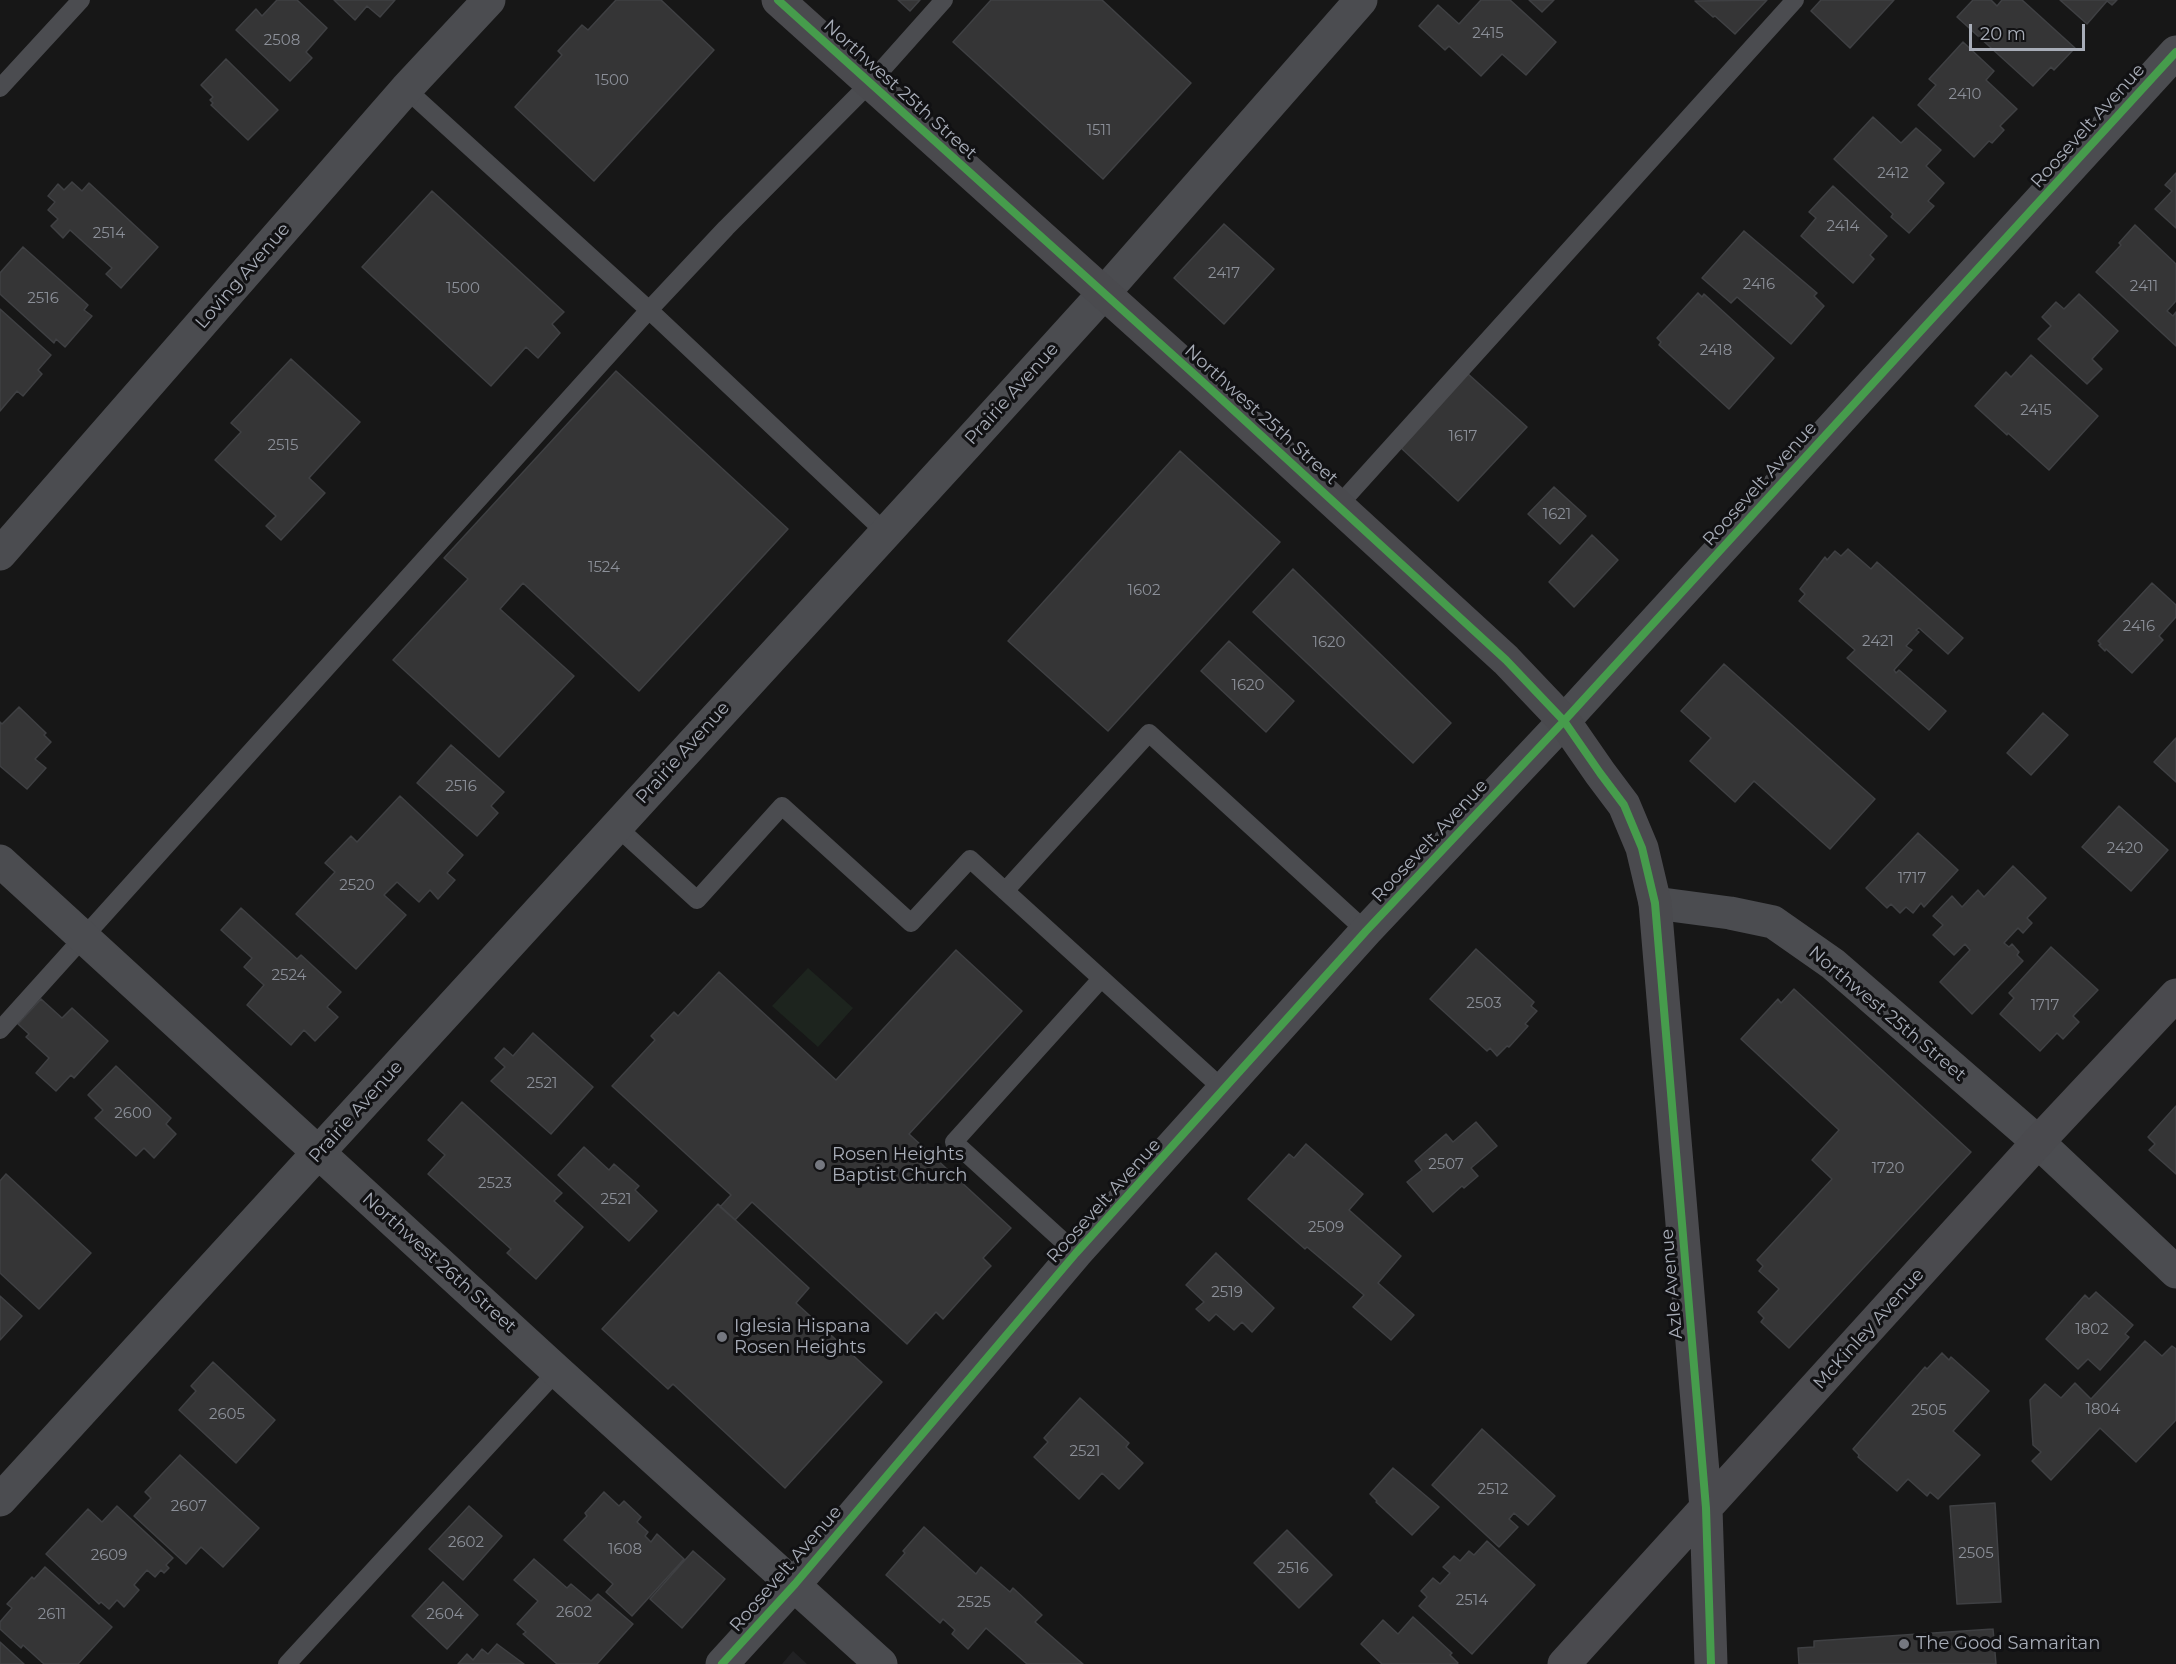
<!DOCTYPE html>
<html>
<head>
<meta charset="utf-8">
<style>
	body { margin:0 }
	#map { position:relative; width:2176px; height:1664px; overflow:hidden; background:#171717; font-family:Montserrat,sans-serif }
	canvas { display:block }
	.scale { position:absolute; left:1969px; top:24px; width:116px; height:27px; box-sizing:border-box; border:3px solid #a8adb8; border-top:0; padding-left:8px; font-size:18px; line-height:21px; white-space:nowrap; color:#a8adb8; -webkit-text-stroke:4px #111113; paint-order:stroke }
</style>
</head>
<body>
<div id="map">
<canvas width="2176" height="1664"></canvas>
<div class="scale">20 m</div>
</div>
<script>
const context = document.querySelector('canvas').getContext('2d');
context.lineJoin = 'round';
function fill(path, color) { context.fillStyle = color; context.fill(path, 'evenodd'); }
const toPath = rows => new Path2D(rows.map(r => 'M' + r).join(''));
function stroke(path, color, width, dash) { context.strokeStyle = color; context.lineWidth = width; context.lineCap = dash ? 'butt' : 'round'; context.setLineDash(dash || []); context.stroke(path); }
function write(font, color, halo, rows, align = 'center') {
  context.font = font + ' Montserrat,sans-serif'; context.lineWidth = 6; context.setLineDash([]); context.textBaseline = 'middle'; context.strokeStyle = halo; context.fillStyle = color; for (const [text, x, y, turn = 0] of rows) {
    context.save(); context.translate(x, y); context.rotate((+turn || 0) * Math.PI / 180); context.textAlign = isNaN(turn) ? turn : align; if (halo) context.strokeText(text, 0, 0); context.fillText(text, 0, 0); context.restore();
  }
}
fill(toPath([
	[793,1651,807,1664,782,1664]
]), '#212123');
fill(toPath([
	[808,968,853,1008,818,1047,772,1006]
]), '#1d241e');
const building = toPath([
	[277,0,297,0,327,28,306,52,312,58,290,81,236,30,256,9,262,16,277,0],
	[334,0,395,0,380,17,367,6,355,20,334,0],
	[616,0,661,0,714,50,594,181,515,107,562,55,558,51,582,25,588,30,616,0],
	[898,0,920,0,910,11,898,0],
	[991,0,1102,0,1191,83,1103,179,953,42,991,0],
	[1481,0,1510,0,1556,42,1526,75,1502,54,1481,76,1449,46,1445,50,1419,26,1438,5,1459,24,1481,0],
	[1529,0,1554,0,1542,12,1529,0],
	[1767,0,1735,34,1715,16,1713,17,1695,1,1767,0],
	[1821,0,1894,0,1850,48,1811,11,1821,0],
	[1973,0,1991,0,1997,6,2002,0,2022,0,2075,48,2054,70,2051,67,2033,86,1957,17,1973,0],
	[2060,0,2117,0,2112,5,2107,1,2087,24,2060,0],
	[1963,42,1994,71,1986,80,2017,109,2000,126,2004,130,1992,143,1989,141,1974,157,1918,105,1936,85,1929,79,1963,42],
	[226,59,278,110,248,140,211,105,213,103,210,100,213,97,201,85,226,59],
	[1873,117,1901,143,1916,128,1941,150,1926,166,1944,183,1928,201,1934,206,1909,233,1891,217,1893,214,1834,159,1873,117],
	[2176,173,2176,228,2155,209,2172,191,2165,185,2176,173],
	[72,182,82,191,89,183,158,247,121,288,106,274,112,268,70,230,63,238,51,226,58,219,48,210,55,202,48,196,58,184,64,190,72,182],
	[1833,186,1887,236,1870,255,1874,259,1853,283,1801,236,1816,218,1809,212,1833,186],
	[432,191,564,312,552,324,560,333,538,358,526,347,491,386,362,267,432,191],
	[1224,224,1274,269,1224,324,1174,278,1224,224],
	[2135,225,2176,264,2176,301,2167,311,2173,316,2176,312,2176,346,2096,272,2121,245,2119,243,2135,225],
	[1744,231,1817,293,1814,296,1824,306,1791,344,1737,297,1731,303,1702,278,1744,231],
	[23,247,88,305,84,310,92,316,65,347,56,339,54,343,0,294,0,273,23,247],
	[1698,293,1702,297,1704,294,1774,358,1729,409,1659,345,1661,342,1657,338,1698,293],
	[2079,294,2118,331,2092,359,2102,369,2087,384,2038,339,2051,326,2042,317,2056,302,2064,309,2079,294],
	[0,309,51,355,38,370,42,374,23,396,17,391,0,411,0,309],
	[2031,355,2098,416,2049,470,2008,433,2007,435,1975,406,2006,372,2011,377,2031,355],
	[291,359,360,422,309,478,325,493,281,540,266,526,276,516,215,460,241,432,231,423,291,359],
	[616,371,788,529,639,691,523,583,500,609,574,676,499,757,393,660,468,579,444,558,616,371],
	[1467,373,1527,427,1458,501,1400,447,1467,373],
	[1180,451,1280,542,1108,731,1008,641,1180,451],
	[1554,487,1586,516,1560,544,1528,514,1554,487],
	[1592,535,1618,560,1574,607,1549,582,1592,535],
	[1848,549,1871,569,1877,562,1963,638,1948,654,1919,628,1916,630,1919,632,1906,646,1912,650,1894,670,1896,673,1899,670,1946,711,1929,730,1847,658,1855,650,1799,601,1805,594,1800,589,1825,557,1827,560,1835,551,1841,556,1848,549],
	[1293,569,1451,723,1413,763,1253,612,1293,569],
	[2152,583,2176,605,2176,617,2159,636,2163,640,2132,673,2106,649,2105,651,2099,645,2101,644,2098,641,2152,583],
	[1229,641,1294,701,1266,732,1201,671,1229,641],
	[1724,664,1875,799,1830,849,1754,781,1735,802,1690,761,1711,738,1681,711,1724,664],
	[19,707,46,733,44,735,51,742,35,759,46,768,27,789,0,766,0,722,2,724,19,707],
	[2043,713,2068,735,2031,775,2007,753,2043,713],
	[2176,738,2176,782,2154,762,2176,738],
	[451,745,504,792,491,806,498,813,477,836,417,783,451,745],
	[400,796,463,855,447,873,455,880,438,899,430,890,419,902,397,882,384,895,406,915,356,969,296,914,335,872,325,863,351,836,357,842,400,796],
	[2119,806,2168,850,2131,891,2082,847,2119,806],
	[1918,833,1958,870,1924,907,1921,903,1913,913,1906,907,1900,913,1891,904,1887,908,1866,888,1918,833],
	[2013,866,2046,898,2027,918,2032,923,2023,933,2018,928,2004,943,2009,947,2012,944,2019,952,2017,955,2023,961,1972,1014,1940,982,1970,950,1965,944,1954,955,1933,935,1943,925,1933,916,1952,896,1962,907,1978,890,1984,897,2013,866],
	[241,908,297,959,301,955,341,992,327,1007,338,1017,315,1041,304,1030,291,1045,247,1005,264,985,244,967,252,958,221,930,241,908],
	[2051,947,2098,990,2073,1016,2079,1022,2063,1039,2057,1033,2040,1051,2000,1014,2014,998,2009,993,2051,947],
	[1476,949,1534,1002,1531,1006,1537,1011,1525,1024,1528,1026,1509,1047,1507,1046,1497,1056,1490,1048,1487,1051,1430,999,1476,949],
	[956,950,1022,1011,909,1134,1011,1228,983,1258,991,1266,987,1270,943,1319,936,1312,907,1344,752,1202,735,1220,720,1207,731,1195,612,1086,655,1040,651,1036,674,1012,678,1016,719,972,836,1080,956,950],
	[1794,989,1971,1152,1789,1348,1761,1322,1764,1318,1758,1312,1779,1289,1759,1271,1763,1266,1757,1260,1832,1179,1812,1160,1839,1130,1741,1039,1778,999,1781,1003,1794,989],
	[41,999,62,1018,72,1008,108,1041,74,1078,71,1075,56,1091,36,1073,49,1058,26,1037,29,1034,18,1024,41,999],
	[533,1033,593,1087,551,1134,491,1081,505,1067,495,1058,504,1048,513,1056,533,1033],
	[116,1066,171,1118,166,1124,176,1134,154,1158,144,1148,136,1156,95,1118,103,1110,88,1095,116,1066],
	[462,1102,562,1193,554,1201,583,1227,536,1279,507,1253,511,1249,428,1174,445,1155,428,1140,462,1102],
	[2176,1106,2176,1174,2149,1150,2155,1144,2148,1137,2176,1106],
	[1476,1122,1497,1146,1471,1168,1478,1176,1464,1188,1462,1186,1433,1212,1407,1182,1422,1170,1415,1161,1446,1134,1453,1142,1476,1122],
	[1306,1144,1363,1194,1349,1210,1401,1256,1378,1283,1414,1315,1391,1340,1353,1307,1364,1295,1307,1247,1305,1249,1248,1199,1289,1154,1294,1158,1306,1144],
	[584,1147,609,1170,614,1164,639,1186,635,1190,657,1211,629,1241,558,1175,584,1147],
	[6,1174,91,1253,39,1309,0,1273,0,1181,6,1174],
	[718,1204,809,1288,796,1303,882,1382,785,1488,673,1384,668,1389,602,1329,718,1204],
	[1216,1253,1274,1308,1252,1332,1242,1322,1234,1330,1216,1314,1209,1321,1196,1309,1204,1302,1186,1285,1216,1253],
	[2096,1292,2133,1325,2125,1334,2129,1337,2100,1370,2088,1359,2078,1369,2046,1339,2085,1295,2089,1299,2096,1292],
	[0,1296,22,1316,0,1340,0,1296],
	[2145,1341,2162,1356,2172,1346,2176,1349,2176,1420,2136,1462,2100,1428,2051,1480,2032,1461,2041,1452,2033,1445,2030,1400,2045,1384,2061,1398,2075,1383,2091,1399,2145,1341],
	[1942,1353,1949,1360,1951,1357,1989,1391,1953,1431,1980,1455,1938,1499,1930,1492,1927,1496,1908,1479,1897,1491,1858,1457,1859,1455,1853,1449,1925,1367,1927,1369,1942,1353],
	[213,1362,275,1420,236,1463,179,1410,196,1391,191,1386,213,1362],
	[1080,1398,1129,1443,1126,1447,1143,1463,1119,1489,1102,1473,1079,1499,1034,1457,1048,1442,1044,1438,1080,1398],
	[1482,1429,1555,1496,1528,1525,1514,1513,1509,1519,1518,1527,1499,1547,1432,1485,1482,1429],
	[180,1455,259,1528,223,1567,201,1547,186,1564,134,1516,151,1498,145,1492,180,1455],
	[1393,1468,1439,1507,1412,1535,1376,1502,1377,1501,1370,1494,1393,1468],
	[604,1492,619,1506,624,1501,641,1517,637,1522,648,1532,645,1536,651,1542,657,1534,684,1559,632,1616,606,1592,613,1584,564,1540,587,1516,585,1513,604,1492],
	[1995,1503,2001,1602,1957,1604,1950,1506,1995,1503],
	[117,1506,173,1558,166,1565,169,1568,164,1573,161,1570,155,1577,147,1570,134,1585,139,1590,124,1607,117,1600,109,1609,101,1602,99,1604,46,1554,88,1509,102,1522,117,1506],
	[469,1506,502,1536,463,1580,429,1549,469,1506],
	[924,1527,976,1574,981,1567,1010,1592,1013,1588,1042,1615,1035,1622,1083,1664,1027,1664,986,1628,968,1649,952,1634,955,1630,943,1619,940,1623,886,1575,905,1553,903,1551,924,1527],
	[1287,1530,1332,1575,1299,1608,1254,1563,1287,1530],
	[1487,1541,1535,1585,1472,1654,1419,1606,1427,1597,1421,1591,1433,1578,1440,1584,1450,1573,1443,1567,1454,1556,1460,1561,1469,1551,1474,1555,1487,1541],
	[693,1551,725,1579,682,1628,650,1599,693,1551],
	[534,1559,567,1588,571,1584,591,1601,598,1594,633,1624,597,1664,557,1664,523,1634,526,1632,517,1624,538,1601,514,1580,534,1559],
	[45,1567,112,1627,78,1664,44,1664,23,1645,21,1648,0,1629,0,1622,12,1608,7,1604,32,1577,34,1579,45,1567],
	[443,1582,478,1615,447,1649,412,1616,443,1582],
	[1413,1617,1452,1653,1450,1655,1458,1663,1457,1664,1382,1664,1361,1644,1383,1620,1398,1634,1413,1617],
	[1993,1629,1996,1664,1799,1664,1798,1648,1814,1647,1814,1641,1993,1629],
	[0,1642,24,1664,0,1664,0,1642],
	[497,1644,524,1664,458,1664,467,1654,473,1660,482,1649,488,1654,497,1644]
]);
fill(building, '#353536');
stroke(building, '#3f4043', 1.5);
stroke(toPath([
	[0,88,81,0],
	[406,89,649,310,885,532],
	[1338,506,1795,0],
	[616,826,697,900,782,806,911,923,970,859,1224,1090],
	[1005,891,1149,733,1366,931],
	[0,1030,649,310,726,228,870,83,944,0],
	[1076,1253,954,1142,1101,979],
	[287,1664,557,1371]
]), '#4b4c50', 18);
stroke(toPath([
	[0,554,406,89,489,0],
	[0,861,557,1371,881,1664],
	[1655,903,1730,913,1773,922,1833,964,2038,1142,2176,1272],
	[0,1500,967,444,1104,293,1361,0],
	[722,1664,795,1584,1076,1253,1366,931,1564,721,2176,52]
]), '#4b4c50', 33);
stroke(toPath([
	[778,0,1205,384,1506,660,1564,721,1600,773,1624,805,1642,848,1655,903,1706,1508,1711,1664],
	[1564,1664,2038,1142,2176,995]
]), '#4a4a4e', 33);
stroke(toPath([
	[778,0,1205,384,1506,660,1564,721,1600,773,1624,805,1642,848,1655,903,1706,1508,1711,1664],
	[722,1664,795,1584,1076,1253,1366,931,1564,721,2176,52]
]), '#469c4c', 8);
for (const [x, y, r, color] of [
	[820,1165,6,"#757880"],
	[722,1337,6,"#757880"],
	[1904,1644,6,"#757880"]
]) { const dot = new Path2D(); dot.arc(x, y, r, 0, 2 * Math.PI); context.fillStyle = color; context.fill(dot); stroke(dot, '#111113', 2); }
write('15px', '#8b8f98', null, [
	["2415",1488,34],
	["2508",282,41],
	["1500",612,81],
	["2410",1965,95],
	["1511",1099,131],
	["2412",1893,174],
	["2414",1843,227],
	["2514",109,234],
	["2417",1224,274],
	["2416",1759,285],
	["2411",2144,287],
	["1500",463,289],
	["2516",43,299],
	["2418",1716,351],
	["2415",2036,411],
	["1617",1463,437],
	["2515",283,446],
	["1621",1557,515],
	["1524",604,568],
	["1602",1144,591],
	["2416",2139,627],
	["2421",1878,642],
	["1620",1329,643],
	["1620",1248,686],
	["2516",461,787],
	["2420",2125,849],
	["1717",1912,879],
	["2520",357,886],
	["2524",289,976],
	["2503",1484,1004],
	["1717",2045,1006],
	["2521",542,1084],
	["2600",133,1114],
	["2507",1446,1165],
	["1720",1888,1169],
	["2523",495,1184],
	["2521",616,1200],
	["2509",1326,1228],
	["2519",1227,1293],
	["1802",2092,1330],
	["1804",2103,1410],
	["2505",1929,1411],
	["2605",227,1415],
	["2521",1085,1452],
	["2512",1493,1490],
	["2607",189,1507],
	["2602",466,1543],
	["1608",625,1550],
	["2505",1976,1554],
	["2609",109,1556],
	["2516",1293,1569],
	["2514",1472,1601],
	["2525",974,1603],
	["2602",574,1613],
	["2611",52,1615],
	["2604",445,1615]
]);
write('18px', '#a8adb8', '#111113', [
	["Northwest 25th Street",900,90,42],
	["Roosevelt Avenue",2088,126,-48],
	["Loving Avenue",243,276,-49],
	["Prairie Avenue",1012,394,-48],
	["Northwest 25th Street",1261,415,42],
	["Roosevelt Avenue",1760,484,-48],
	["Prairie Avenue",683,753,-48],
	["Roosevelt Avenue",1430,841,-47],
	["Northwest 25th Street",1887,1014,40],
	["Prairie Avenue",356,1112,-48],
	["Roosevelt Avenue",1104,1201,-48],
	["Northwest 26th Street",439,1263,42],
	["Azle Avenue",1672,1284,-95],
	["McKinley Avenue",1869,1329,-48],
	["Roosevelt Avenue",786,1569,-49]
]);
write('18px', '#a8adb8', '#111113', [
	["Rosen Heights",832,1155],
	["Baptist Church",832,1176],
	["Iglesia Hispana",734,1327],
	["Rosen Heights",734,1348],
	["The Good Samaritan",1916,1644]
], 'left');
</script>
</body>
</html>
